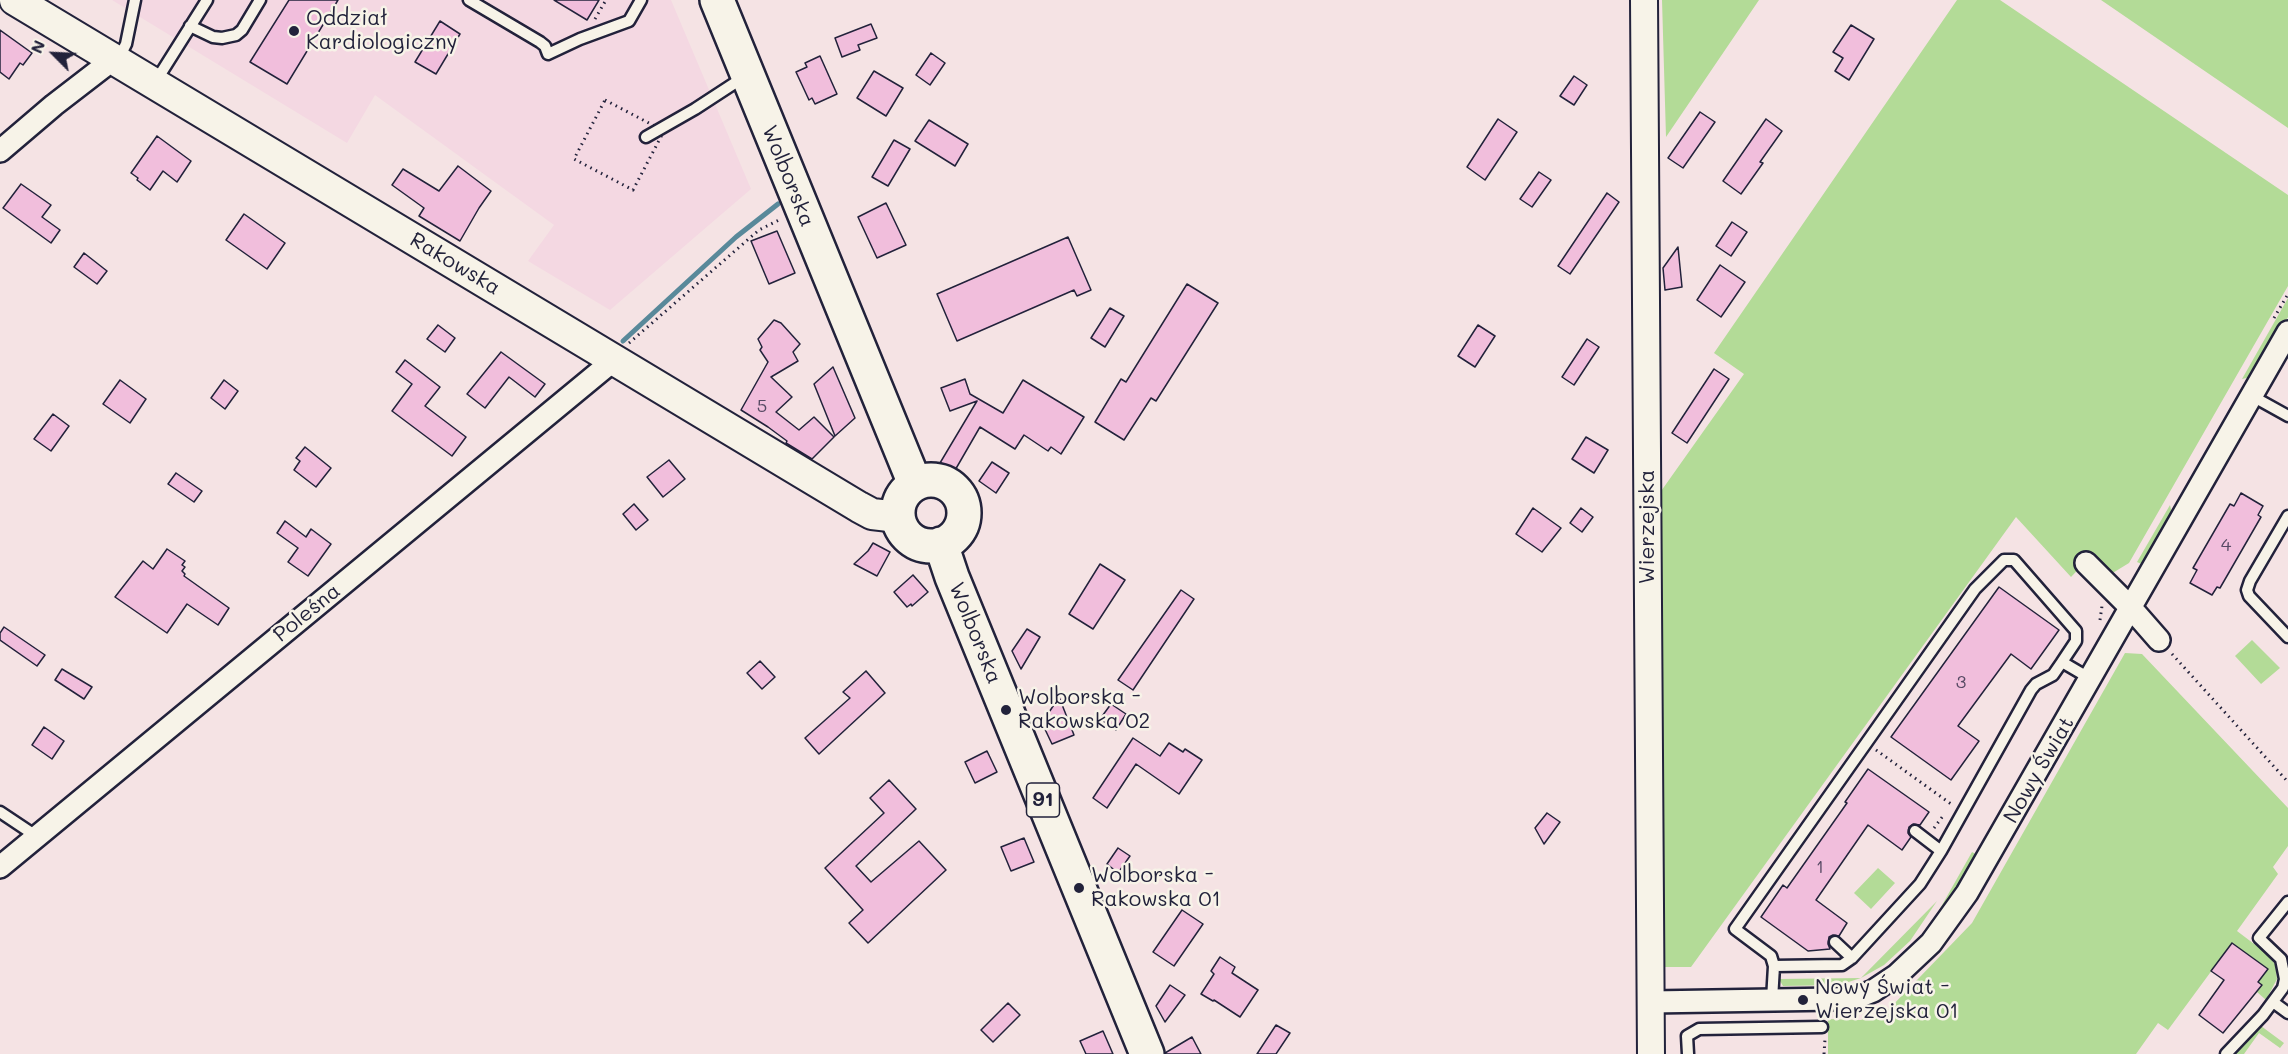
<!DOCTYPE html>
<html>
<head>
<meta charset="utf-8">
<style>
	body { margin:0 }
	#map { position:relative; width:2288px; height:1054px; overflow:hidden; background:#f5e3e4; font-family:Mali,sans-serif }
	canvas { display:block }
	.north { position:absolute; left:24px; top:24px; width:60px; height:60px; -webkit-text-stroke:4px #f7f3e8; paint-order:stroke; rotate:294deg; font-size:16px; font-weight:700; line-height:24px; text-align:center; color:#22223b }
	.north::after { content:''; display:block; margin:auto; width:21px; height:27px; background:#22223b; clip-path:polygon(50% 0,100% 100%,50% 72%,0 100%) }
</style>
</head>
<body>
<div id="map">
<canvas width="2288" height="1054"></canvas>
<div class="north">N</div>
</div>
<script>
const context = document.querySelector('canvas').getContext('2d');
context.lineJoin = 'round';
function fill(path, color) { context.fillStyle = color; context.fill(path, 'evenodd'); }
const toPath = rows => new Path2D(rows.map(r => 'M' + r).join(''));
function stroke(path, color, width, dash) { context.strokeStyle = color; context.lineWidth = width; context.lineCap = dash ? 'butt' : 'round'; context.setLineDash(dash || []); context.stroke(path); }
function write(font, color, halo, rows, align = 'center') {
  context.font = font + ' Mali,sans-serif'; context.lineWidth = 5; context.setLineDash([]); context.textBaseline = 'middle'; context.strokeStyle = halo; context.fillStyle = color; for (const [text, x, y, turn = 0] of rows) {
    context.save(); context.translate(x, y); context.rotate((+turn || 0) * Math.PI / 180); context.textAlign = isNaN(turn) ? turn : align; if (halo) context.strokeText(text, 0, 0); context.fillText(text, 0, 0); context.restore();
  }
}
fill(toPath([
	[112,0,671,0,751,189,610,310,528,261,554,225,375,95,347,143]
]), '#f4d8e2');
fill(toPath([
	[1662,0,1759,0,1666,137],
	[1957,0,2000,0,2288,195,2288,286,2129,563,2111,574,2094,553,2071,577,2016,517,1691,967,1665,967,1659,494,1744,374,1714,353],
	[2101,0,2288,0,2288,128],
	[2288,298,2288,317,2282,328,2255,376,2242,379],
	[2170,505,2173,518,2146,566,2137,562],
	[2252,640,2280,668,2261,684,2235,656],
	[2125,653,2142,654,2288,808,2288,846,2273,867,2278,874,2237,931,2266,953,2275,964,2277,979,2266,1000,2257,992,2261,985,2258,982,2267,969,2232,943,2168,1030,2158,1023,2136,1054,1828,1054,1828,1019,1861,1020,1889,1009,1972,923],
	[1972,852,1979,856,1945,912,1915,945,1937,914],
	[1878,868,1895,883,1871,909,1854,893],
	[1937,901,1910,941,1884,965,1861,978,1839,985,1783,986,1779,979,1861,978],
	[2261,1026,2284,1043,2280,1048,2259,1033,2244,1054,2233,1054]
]), '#b3db97');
stroke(toPath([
	[623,341,736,237,778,204]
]), '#59899a', 5);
const building = toPath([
	[289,0,338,0,287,84,250,62,289,0],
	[554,0,599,0,587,20,554,0],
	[440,21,460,34,436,74,415,62,440,21],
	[871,24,877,38,858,45,860,50,842,57,835,38,871,24],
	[1851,25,1874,39,1849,80,1835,71,1843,58,1833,52,1851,25],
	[0,30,32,53,23,65,20,63,9,79,0,72,0,30],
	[931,53,945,63,930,85,916,75,931,53],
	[820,56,837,94,815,104,812,98,809,100,796,72,807,67,805,63,820,56],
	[874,71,903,88,886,116,857,98,874,71],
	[1574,76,1587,85,1574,105,1560,96,1574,76],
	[1700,112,1715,122,1683,168,1668,158,1700,112],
	[1498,119,1517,132,1485,180,1467,167,1498,119],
	[1766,119,1782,131,1760,162,1763,163,1741,194,1723,181,1766,119],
	[929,120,968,144,955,166,915,141,929,120],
	[157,136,191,161,177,182,163,171,150,190,137,180,138,178,131,173,157,136],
	[894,140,910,149,888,186,872,177,894,140],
	[458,166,491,191,479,208,460,241,419,216,424,208,392,185,403,169,439,191,458,166],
	[1539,172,1551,180,1532,207,1520,199,1539,172],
	[21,184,51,205,42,217,60,230,51,243,3,208,21,184],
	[1607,193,1619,202,1570,274,1558,266,1607,193],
	[886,203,906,245,877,258,858,217,886,203],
	[244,214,285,243,267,269,226,240,244,214],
	[1732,222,1747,232,1731,256,1716,246,1732,222],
	[777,231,795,273,769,284,751,241,777,231],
	[1068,237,1091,290,1077,296,1074,290,957,341,937,294,1068,237],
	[1678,247,1682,287,1665,290,1663,268,1678,247],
	[84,253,107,271,97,284,74,267,84,253],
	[1720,265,1745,282,1721,317,1697,300,1720,265],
	[1187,284,1218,303,1156,401,1151,398,1124,440,1095,422,1121,379,1126,382,1187,284],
	[1110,308,1124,316,1105,347,1091,338,1110,308],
	[774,320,781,323,800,344,793,352,798,361,771,377,792,397,776,412,799,430,814,417,834,437,812,459,786,443,787,441,768,427,741,410,768,362,760,350,762,347,758,339,774,320],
	[438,325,455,338,445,352,427,339,438,325],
	[1478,325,1495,336,1475,367,1458,356,1478,325],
	[1587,339,1599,347,1574,385,1562,377,1587,339],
	[501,352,545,384,535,397,509,377,485,408,467,394,501,352],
	[405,360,440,387,425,406,466,437,452,456,392,411,412,384,396,372,405,360],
	[833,367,855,418,835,436,814,384,833,367],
	[1714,369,1729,379,1687,443,1672,433,1714,369],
	[965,379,970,394,1003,413,1023,380,1084,417,1061,454,1051,447,1048,451,1024,435,1015,449,980,427,954,472,940,463,977,401,950,411,941,388,965,379],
	[120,380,146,399,130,423,103,404,120,380],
	[224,380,238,391,225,409,211,398,224,380],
	[53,414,69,426,51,451,34,439,53,414],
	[1586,437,1608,450,1594,473,1572,459,1586,437],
	[305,447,331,468,316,487,294,470,300,461,296,458,305,447],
	[669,460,685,479,663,497,647,477,669,460],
	[992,462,1009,473,996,493,979,481,992,462],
	[176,473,202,491,194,502,168,484,176,473],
	[2241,493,2263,506,2258,515,2261,517,2220,588,2217,587,2212,595,2190,583,2197,570,2193,568,2230,504,2234,506,2241,493],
	[634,504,648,520,636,530,623,514,634,504],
	[1533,508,1561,528,1542,552,1516,534,1533,508],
	[1581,508,1593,517,1582,532,1570,523,1581,508],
	[285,521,306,537,311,529,331,544,308,576,288,562,298,548,277,533,285,521],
	[873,543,890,552,877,576,854,564,868,551,873,543],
	[167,549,185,561,182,565,185,567,182,571,185,574,184,576,229,608,218,625,187,604,167,633,115,597,143,561,153,569,167,549],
	[1100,564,1125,580,1093,629,1069,614,1100,564],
	[913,575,928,592,912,606,911,604,907,607,894,592,913,575],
	[1999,587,2059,630,2031,669,2011,654,1958,726,1979,741,1951,780,1891,737,1999,587],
	[1181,590,1194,599,1133,690,1118,680,1181,590],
	[4,627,45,655,37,666,0,640,0,633,4,627],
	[1027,629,1040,637,1021,669,1012,651,1027,629],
	[760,661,775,677,762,689,747,673,760,661],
	[62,669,92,687,84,699,55,680,62,669],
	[866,671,885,693,819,754,805,738,850,698,843,692,866,671],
	[1059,697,1074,735,1052,744,1042,723,1059,697],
	[1111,704,1126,714,1116,730,1100,719,1111,704],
	[44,727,64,741,52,759,32,745,44,727],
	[1133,738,1160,756,1169,743,1183,752,1185,749,1202,760,1179,794,1136,764,1107,808,1093,798,1133,738],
	[987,751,997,772,975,783,965,762,987,751],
	[1868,769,1929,812,1920,825,1913,824,1909,827,1908,833,1911,837,1902,850,1868,825,1816,900,1847,923,1839,936,1833,935,1829,937,1828,944,1830,949,1808,951,1761,917,1783,885,1787,888,1847,803,1845,802,1868,769],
	[889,780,916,809,856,866,871,882,919,841,946,870,868,943,849,923,863,910,825,868,884,813,870,798,889,780],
	[1547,813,1560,822,1544,844,1535,828,1547,813],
	[1024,838,1034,862,1011,871,1001,847,1024,838],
	[1118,848,1130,856,1118,873,1107,864,1118,848],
	[1182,910,1203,924,1174,966,1153,952,1182,910],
	[2232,943,2268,969,2258,982,2262,985,2223,1033,2199,1015,2224,980,2211,971,2232,943],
	[1220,957,1235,967,1232,973,1258,990,1240,1017,1214,1000,1213,1001,1201,994,1214,974,1211,971,1220,957],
	[1170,985,1185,995,1165,1022,1156,1006,1170,985],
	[1008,1003,1020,1015,993,1042,981,1030,1008,1003],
	[1276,1025,1290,1033,1276,1054,1257,1054,1276,1025],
	[1103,1031,1113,1054,1086,1054,1080,1041,1103,1031],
	[1192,1037,1201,1054,1165,1054,1165,1053,1192,1037]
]);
fill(building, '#f1bedc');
stroke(building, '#22223b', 1.5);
const service = toPath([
	[469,0,540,42,545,46,548,54,580,39,629,21,641,0],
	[190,26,213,37,222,38,236,35,242,30,260,0],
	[118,60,126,44,135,0],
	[156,81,207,0],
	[646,137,695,109,744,77],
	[2252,396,2288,416],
	[2288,516,2250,581,2247,590,2249,596,2288,637],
	[0,812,36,836],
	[1941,851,2031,690,2036,684,2053,675,2062,662,2091,679],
	[1835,942,1852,958],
	[1774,966,1771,956,1735,929,1975,589,2004,560,2014,560,2076,631,2076,641,2062,662],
	[1772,1000,1774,966,1842,965,1852,958,1920,884,1941,851,1915,831],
	[2273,1002,2288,1013],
	[1688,1054,1687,1036,1699,1029,1822,1027],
	[2226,1054,2263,1015,2283,988,2285,979,2281,959,2259,938,2288,902]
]);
const minor = toPath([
	[0,151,54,105,102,68,110,57],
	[2086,563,2131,608,2159,640],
	[0,867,614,360],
	[1651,1002,1835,999,1858,997,1873,991,1897,975,1931,943,1967,893,2288,332]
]);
const tertiary = toPath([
	[1644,0,1651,1054]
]);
const secondary = toPath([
	[15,0,859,507,872,514,898,517]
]);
const primary = toPath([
	[717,0,915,484],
	'898 513a33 33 0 1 1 66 0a33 33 0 1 1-66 0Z',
	[941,544,952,577,1147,1054]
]);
stroke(service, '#22223b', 15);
stroke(minor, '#22223b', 26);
stroke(tertiary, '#22223b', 30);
stroke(secondary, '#22223b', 34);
stroke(primary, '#22223b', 38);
stroke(toPath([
	[595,19,606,0],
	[605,100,664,131,633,190,574,159,605,100],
	[2274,318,2288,294],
	[629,343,759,230,779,220],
	[2100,620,2102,606],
	[2172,654,2288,782],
	[1876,750,1951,804],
	[1934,828,1943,816],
	[1824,1054,1825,1039]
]), '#22223b', 3, [1.5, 4.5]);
stroke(service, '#f7f3e8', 10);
stroke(minor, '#f7f3e8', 21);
stroke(tertiary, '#f7f3e8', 26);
stroke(secondary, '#f7f3e8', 30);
stroke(primary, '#f7f3e8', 33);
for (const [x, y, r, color] of [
	[294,31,6,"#22223b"],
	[1006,710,6,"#22223b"],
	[1079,888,6,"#22223b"],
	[1803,1000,6,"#22223b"]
]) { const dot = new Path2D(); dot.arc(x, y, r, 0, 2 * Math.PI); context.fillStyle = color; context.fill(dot); stroke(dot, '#f7f3e8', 2); }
write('18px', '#564963', null, [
	["5",762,406],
	["4",2226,545],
	["3",1961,682],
	["1",1820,867]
]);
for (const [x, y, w] of [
	[1043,800,33]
]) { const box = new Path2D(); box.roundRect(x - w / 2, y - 17, w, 34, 4.5); context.fillStyle = '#f7f3e8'; context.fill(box); stroke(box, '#22223b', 1.5); }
write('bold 20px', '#22223b', null, [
	["91",1043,800]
]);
write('21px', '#22223b', '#f7f3e8', [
	["Oddział",306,19],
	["Kardiologiczny",306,43],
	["Wolborska -",1018,698],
	["Rakowska 02",1018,722],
	["Wolborska -",1091,876],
	["Rakowska 01",1091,900],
	["Nowy Świat -",1815,988],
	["Wierzejska 01",1815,1012]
], 'left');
write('21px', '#22223b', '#f7f3e8', [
	["Wolborska",788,176,68],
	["Rakowska",455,264,31],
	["Wierzejska",1648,527,-90],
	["Poleśna",307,613,-39],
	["Wolborska",975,633,68],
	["Nowy Świat",2039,770,-60]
]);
</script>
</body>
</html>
